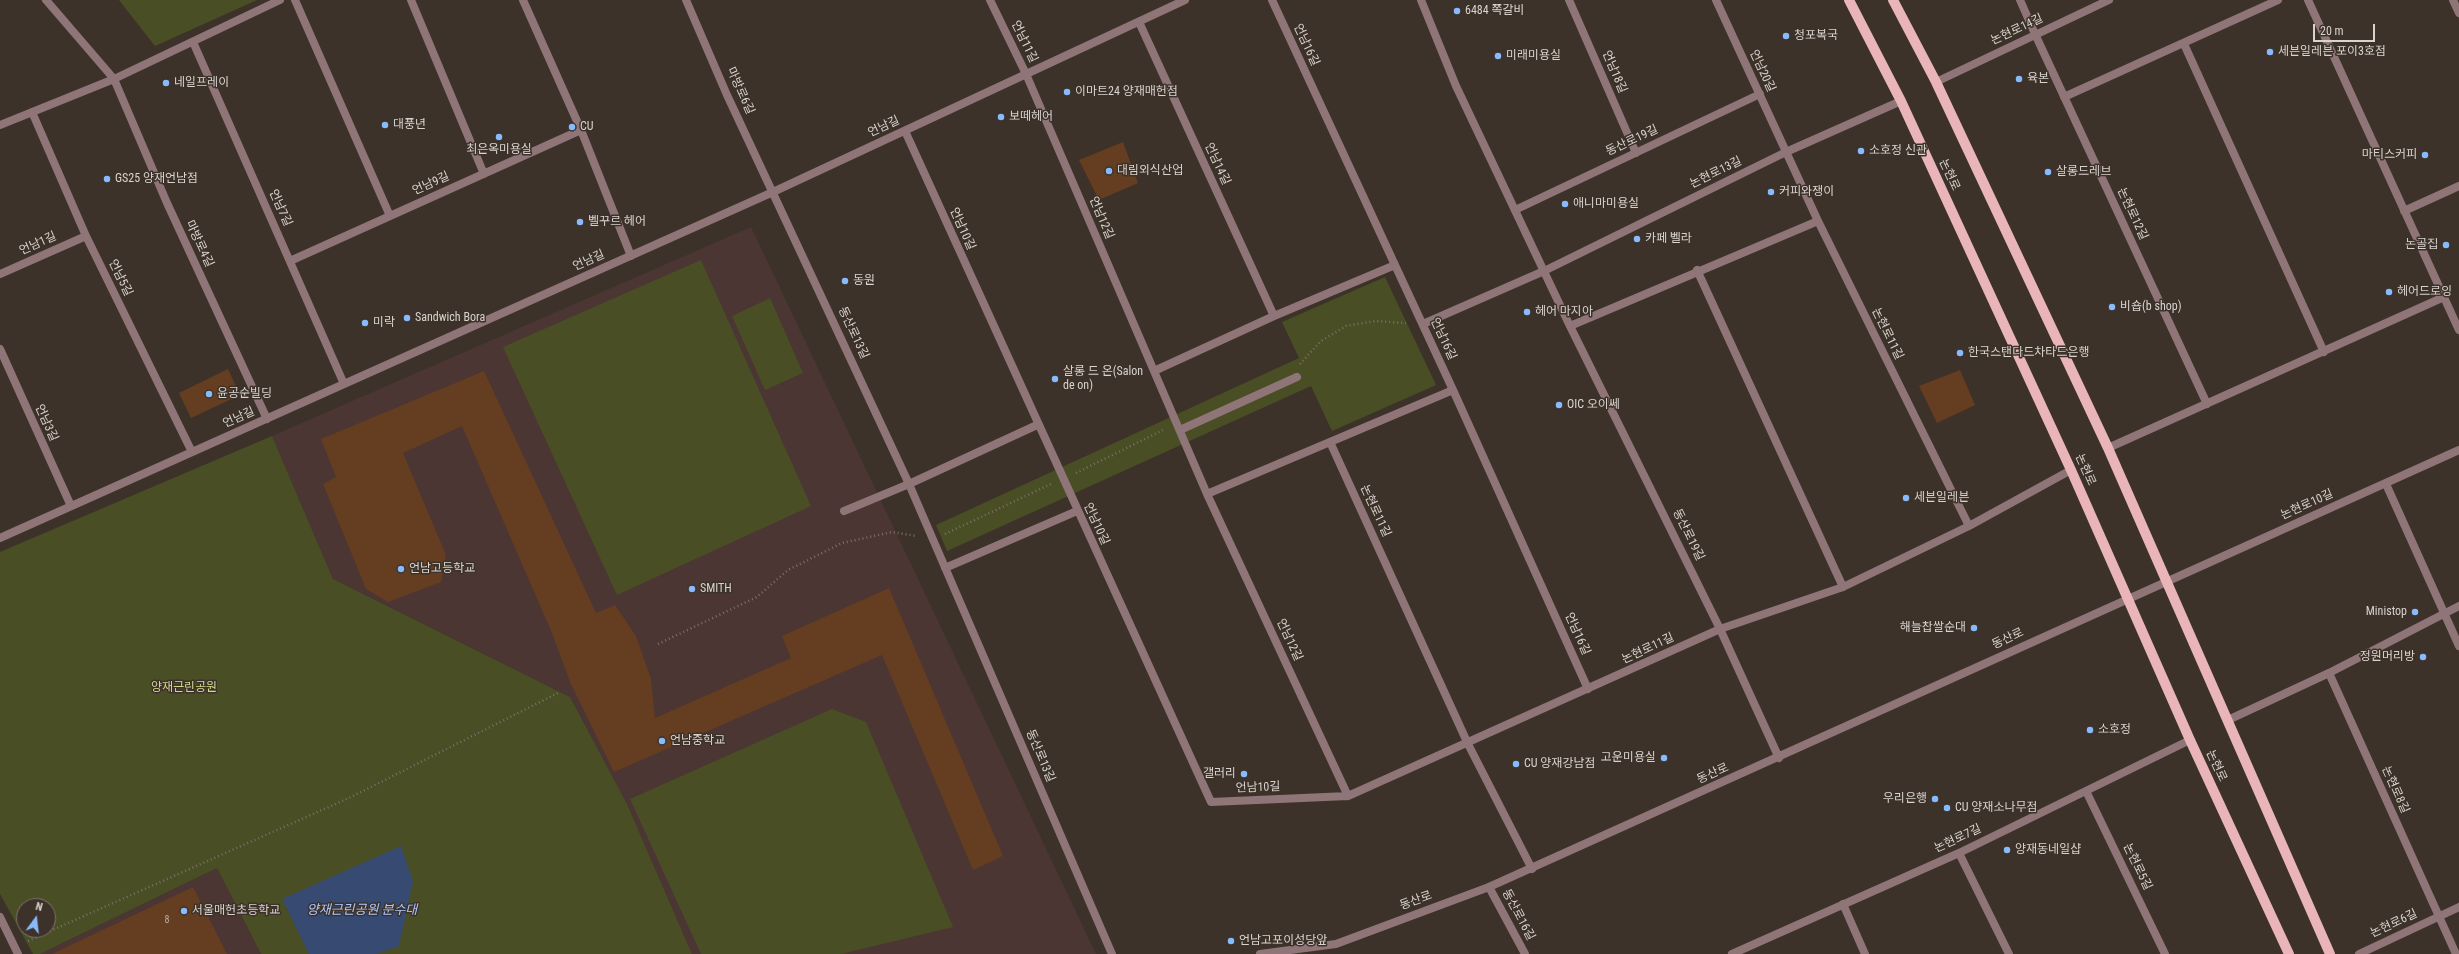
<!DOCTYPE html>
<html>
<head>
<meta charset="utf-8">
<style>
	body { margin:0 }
	#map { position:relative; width:2459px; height:954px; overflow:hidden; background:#3c322a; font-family:"Roboto Condensed",sans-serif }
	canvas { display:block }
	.north { position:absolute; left:16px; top:898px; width:40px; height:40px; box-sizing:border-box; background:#3c322a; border:1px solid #7b726c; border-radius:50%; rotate:15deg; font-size:11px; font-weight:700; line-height:16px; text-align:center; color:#d9d3ce }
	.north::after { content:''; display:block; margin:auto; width:14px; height:18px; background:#88bbfc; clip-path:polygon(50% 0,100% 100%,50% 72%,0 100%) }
	.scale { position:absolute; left:2313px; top:24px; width:62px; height:18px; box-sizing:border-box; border:2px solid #d9d3ce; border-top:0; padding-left:5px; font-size:12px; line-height:14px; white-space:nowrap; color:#d9d3ce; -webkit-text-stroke:3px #3c322a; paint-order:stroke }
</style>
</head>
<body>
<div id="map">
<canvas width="2459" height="954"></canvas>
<div class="north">N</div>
<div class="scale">20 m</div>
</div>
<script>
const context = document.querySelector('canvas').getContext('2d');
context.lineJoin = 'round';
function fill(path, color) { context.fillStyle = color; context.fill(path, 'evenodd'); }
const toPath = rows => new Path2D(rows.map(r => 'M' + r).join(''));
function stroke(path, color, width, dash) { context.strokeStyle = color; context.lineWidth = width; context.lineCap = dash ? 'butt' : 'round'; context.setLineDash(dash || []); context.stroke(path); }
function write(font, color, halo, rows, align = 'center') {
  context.font = font + ' "Roboto Condensed","Noto Sans KR",sans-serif'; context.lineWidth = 3; context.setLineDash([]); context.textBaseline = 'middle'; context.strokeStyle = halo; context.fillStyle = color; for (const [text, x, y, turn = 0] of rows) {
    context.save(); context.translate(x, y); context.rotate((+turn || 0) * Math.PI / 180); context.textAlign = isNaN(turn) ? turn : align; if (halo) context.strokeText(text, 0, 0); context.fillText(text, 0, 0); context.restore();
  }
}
fill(toPath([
	[751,227,1096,954,692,954,627,804,570,697,333,579,272,436],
	[217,868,261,954,40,954]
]), '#4b3633');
fill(toPath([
	[119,0,257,0,155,46],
	[701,260,811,506,617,595,503,347],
	[1385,277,1436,385,1332,431,1311,386,947,551,936,525,1299,358,1282,322],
	[770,298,803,373,765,390,732,316],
	[272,436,333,579,570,697,627,804,692,954,261,954,217,868,40,954,33,954,0,894,0,552],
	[24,906,48,906,48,930,24,930],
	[832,709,866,722,953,927,841,954,701,954,630,799]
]), '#494e25');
fill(toPath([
	[401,846,413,881,399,946,376,954,309,954,282,899]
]), '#374a71');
fill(toPath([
	[1123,142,1138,183,1099,200,1079,160],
	[228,369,240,395,191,418,179,393],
	[1960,370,1975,405,1937,423,1919,386],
	[484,371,596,613,615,605,636,636,651,679,655,718,791,658,782,636,889,588,1003,856,973,870,882,655,614,772,570,682,552,633,462,426,403,453,446,555,441,582,388,602,366,589,323,484,336,477,321,439],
	[193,887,227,954,52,954]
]), '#653d20');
stroke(toPath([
	[1300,364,1321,341,1346,326,1376,321,1406,323],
	[1076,473,1165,429],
	[945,534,1051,484],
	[658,644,757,597,788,570,842,543,892,532,916,536],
	[28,941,349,798,558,693]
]), '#79716a', 2.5, [1, 3]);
stroke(toPath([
	[2020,0,2035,34],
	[844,511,909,484]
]), '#8f7577', 8);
stroke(toPath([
	[46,0,114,79,167,203,267,419],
	[295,0,390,216],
	[411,0,484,174],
	[523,0,581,130,631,256],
	[686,0,727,95,909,484,1112,954],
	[990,0,1026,74,1207,494,1348,796],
	[1272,0,1453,390,1588,689],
	[1569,0,1636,153],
	[1716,0,1818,221,1969,526],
	[2308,0,2459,330],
	[2453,0,2459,13],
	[1139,22,1274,316],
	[2035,34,2207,404],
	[193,42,344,384],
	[2184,44,2324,352],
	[1936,82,2109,0],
	[2064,97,2278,0],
	[32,112,86,236,192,452],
	[0,125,114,79,280,0],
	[905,131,1211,802,1348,796,1720,629,1843,587,1969,526,2071,470],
	[1515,210,1760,94],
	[2404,211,2459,186],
	[290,261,581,130],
	[1697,270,1843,587],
	[0,274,86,236],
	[1423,324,1544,271,1786,152,1901,101],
	[1570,326,1818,221],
	[0,349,71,506],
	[1154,371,1274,316,1395,265],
	[1180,430,1297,377],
	[1330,442,1468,744,1532,869],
	[2108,448,2444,297],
	[909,484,1037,425],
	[2386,484,2459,646],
	[1207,494,1453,390],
	[0,538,773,192,1185,0],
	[945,568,1077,511],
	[2329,673,2456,954],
	[2228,720,2329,673,2459,606],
	[2086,791,2165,954],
	[1959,853,2009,954],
	[1489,887,1525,954],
	[1843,904,1865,954],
	[0,917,18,954],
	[1732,954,1959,853,2190,740],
	[2359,954,2459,907]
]), '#8f7577', 8);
stroke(toPath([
	[1421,0,1456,86,1568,322,1720,629,1779,758],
	[1260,954,1336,944,1489,887,2459,450]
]), '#8f7577', 8);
stroke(toPath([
	[1849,0,1901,101,2071,470,2190,740,2289,954],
	[1893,0,1936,82,2108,448,2330,954]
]), '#e9b5b9', 10);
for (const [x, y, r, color] of [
	[1457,11,4,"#88bbfc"],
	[1786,36,4,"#88bbfc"],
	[2270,52,4,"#88bbfc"],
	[1498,56,4,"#88bbfc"],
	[2019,79,4,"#88bbfc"],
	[166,83,4,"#88bbfc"],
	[1067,92,4,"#88bbfc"],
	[1001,117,4,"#88bbfc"],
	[385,125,4,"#88bbfc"],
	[572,127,4,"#88bbfc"],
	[499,137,4,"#88bbfc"],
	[1861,151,4,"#88bbfc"],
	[2425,155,4,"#88bbfc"],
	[1109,171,4,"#88bbfc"],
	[2048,172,4,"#88bbfc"],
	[107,179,4,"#88bbfc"],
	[1771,192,4,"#88bbfc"],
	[1565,204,4,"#88bbfc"],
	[580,222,4,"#88bbfc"],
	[1637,239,4,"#88bbfc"],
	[2446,245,4,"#88bbfc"],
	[845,281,4,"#88bbfc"],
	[2389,292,4,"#88bbfc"],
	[2112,307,4,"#88bbfc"],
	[1527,312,4,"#88bbfc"],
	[407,318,4,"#88bbfc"],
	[365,323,4,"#88bbfc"],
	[1960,353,4,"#88bbfc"],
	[1055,379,4,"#88bbfc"],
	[209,394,4,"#88bbfc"],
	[1559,405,4,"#88bbfc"],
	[1906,498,4,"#88bbfc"],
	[401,569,4,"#88bbfc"],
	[692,589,4,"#88bbfc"],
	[2415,612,4,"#88bbfc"],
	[1974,628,4,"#88bbfc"],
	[2423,657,4,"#88bbfc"],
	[2090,730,4,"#88bbfc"],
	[662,741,4,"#88bbfc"],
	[1664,758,4,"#88bbfc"],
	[1516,764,4,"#88bbfc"],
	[1244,774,4,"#88bbfc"],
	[1935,799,4,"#88bbfc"],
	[1947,808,4,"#88bbfc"],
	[2007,850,4,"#88bbfc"],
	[184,911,4,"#88bbfc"],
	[1231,941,4,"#88bbfc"]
]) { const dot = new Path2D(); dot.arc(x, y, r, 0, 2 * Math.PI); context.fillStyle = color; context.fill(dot); stroke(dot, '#3c322a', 1.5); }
write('10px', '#bcaea2', null, [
	["8",167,920]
]);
write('12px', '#d9d3ce', '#3c322a', [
	["6484 쪽갈비",1465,11],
	["청포복국",1794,36],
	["세븐일레븐 포이3호점",2278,52],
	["미래미용실",1506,56],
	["육본",2027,79],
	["네일프레이",174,83],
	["이마트24 양재매헌점",1075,92],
	["보떼헤어",1009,117],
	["대풍년",393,125],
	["CU",580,127],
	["최은옥미용실",499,150,"center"],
	["소호정 신관",1869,151],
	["마티스커피",2417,155,"right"],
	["대림외식산업",1117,171],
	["살롱드레브",2056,172],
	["GS25 양재언남점",115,179],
	["커피와쟁이",1779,192],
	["애니마미용실",1573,204],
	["벨꾸르 헤어",588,222],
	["카페 벨라",1645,239],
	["논골집",2438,245,"right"],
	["동원",853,281],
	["헤어드로잉",2397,292],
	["비숍(b shop)",2120,307],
	["헤어 마지아",1535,312],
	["Sandwich Bora",415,318],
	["미락",373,323],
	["한국스탠다드차타드은행",1968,353],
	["살롱 드 온(Salon",1063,372],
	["de on)",1063,386],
	["윤공순빌딩",217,394],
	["OIC 오이쎄",1567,405],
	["세븐일레븐",1914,498],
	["언남고등학교",409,569],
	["SMITH",700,589],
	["Ministop",2407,612,"right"],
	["해늘찹쌀순대",1966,628,"right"],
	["정원머리방",2415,657,"right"],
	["소호정",2098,730],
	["언남중학교",670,741],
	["고운미용실",1656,758,"right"],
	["CU 양재강남점",1524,764],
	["갤러리",1236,774,"right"],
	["우리은행",1927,799,"right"],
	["CU 양재소나무점",1955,808],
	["양재동네일샵",2015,850],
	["서울매헌초등학교",192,911],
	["언남고포이성당앞",1239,941]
], 'left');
write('12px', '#d9d3ce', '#3c322a', [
	["논현로14길",2017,30,-25],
	["언남11길",1024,42,64],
	["언남16길",1306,45,65],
	["언남20길",1762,71,65],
	["언남18길",1614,72,67],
	["마방로6길",740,91,66],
	["언남길",884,127,-25],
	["동산로19길",1632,141,-25],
	["언남14길",1217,164,65],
	["논현로13길",1716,173,-26],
	["논현로",1949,175,65],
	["언남9길",431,184,-24],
	["언남7길",280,208,66],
	["논현로12길",2132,214,65],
	["언남12길",1101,218,67],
	["언남10길",962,229,66],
	["언남1길",38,244,-24],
	["마방로4길",199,244,65],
	["언남길",589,261,-24],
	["언남5길",120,278,64],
	["동산로13길",853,333,65],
	["논현로11길",1887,334,64],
	["언남16길",1443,339,65],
	["언남길",239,418,-24],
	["언남3길",46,423,66],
	["논현로",2085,470,66],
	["논현로10길",2307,505,-24],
	["논현로11길",1375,511,65],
	["언남10길",1096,524,65],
	["동산로19길",1688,535,64],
	["언남16길",1577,634,66],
	["동산로",2008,639,-25],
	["언남12길",1289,640,65],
	["논현로11길",1648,649,-25],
	["동산로13길",1040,756,67],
	["논현로",2216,766,65],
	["동산로",1713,774,-24],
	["언남10길",1258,788,-2],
	["논현로8길",2395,790,66],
	["논현로7길",1958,839,-25],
	["논현로5길",2137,867,64],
	["동산로",1416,901,-20],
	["동산로16길",1518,915,62],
	["논현로6길",2394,924,-25]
]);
write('12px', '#cfda8c', '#3c322a', [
	["양재근린공원",184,688]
]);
write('italic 13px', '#adc8fd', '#3c322a', [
	["양재근린공원 분수대",362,911]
]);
</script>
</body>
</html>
